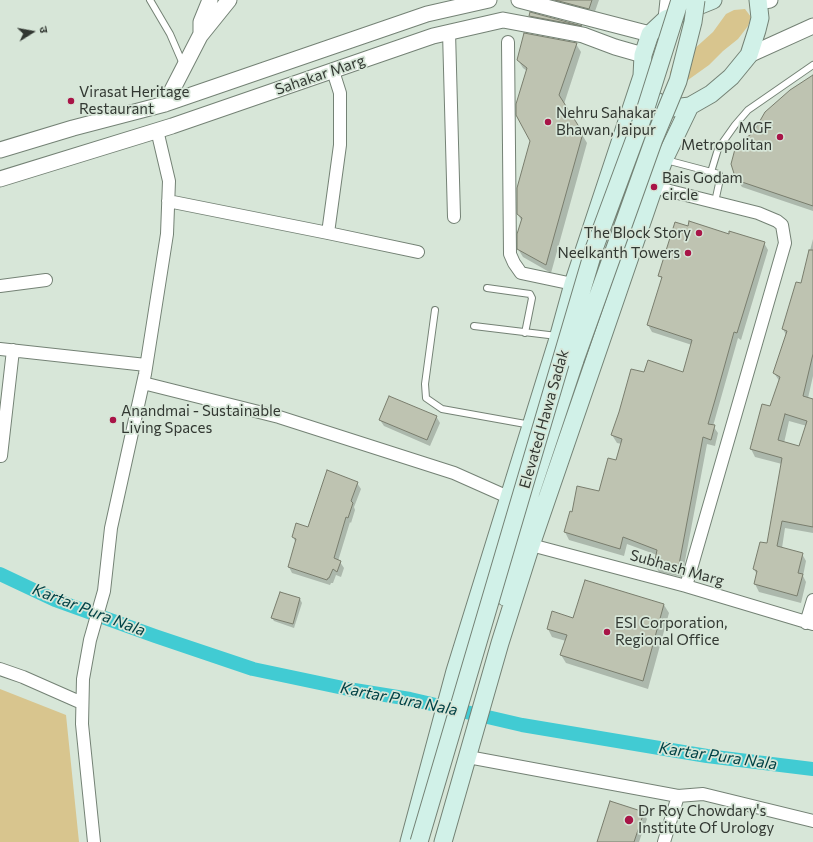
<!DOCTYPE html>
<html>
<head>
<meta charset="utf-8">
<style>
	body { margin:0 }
	#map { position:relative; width:813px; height:842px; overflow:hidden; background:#d7e6d8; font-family:Commissioner,"Noto Sans Devanagari",sans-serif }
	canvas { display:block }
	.north { position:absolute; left:12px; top:12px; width:40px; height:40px; -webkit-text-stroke:3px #d7e6d8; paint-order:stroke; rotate:79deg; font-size:11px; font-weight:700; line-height:16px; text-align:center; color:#323832 }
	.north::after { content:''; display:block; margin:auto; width:14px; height:18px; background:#323832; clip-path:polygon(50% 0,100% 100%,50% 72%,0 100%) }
</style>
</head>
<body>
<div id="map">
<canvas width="813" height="842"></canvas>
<div class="north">उ</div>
</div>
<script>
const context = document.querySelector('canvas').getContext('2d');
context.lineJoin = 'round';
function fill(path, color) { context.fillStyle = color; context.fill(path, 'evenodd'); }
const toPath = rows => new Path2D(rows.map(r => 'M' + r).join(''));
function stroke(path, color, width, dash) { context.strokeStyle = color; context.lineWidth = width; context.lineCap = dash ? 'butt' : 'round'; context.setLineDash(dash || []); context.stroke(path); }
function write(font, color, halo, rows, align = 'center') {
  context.font = font + ' Commissioner,sans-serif'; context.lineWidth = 3.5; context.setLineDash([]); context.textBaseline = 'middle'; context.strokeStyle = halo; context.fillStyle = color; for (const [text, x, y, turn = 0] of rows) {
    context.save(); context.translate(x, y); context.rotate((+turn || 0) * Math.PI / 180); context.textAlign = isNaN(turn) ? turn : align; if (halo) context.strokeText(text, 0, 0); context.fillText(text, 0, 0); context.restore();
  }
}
fill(toPath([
	[745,9,751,17,748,26,738,39,723,51,709,65,681,85,670,79,670,72,675,62,693,50,713,32,726,14,734,10],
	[0,689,66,715,79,842,0,842]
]), '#d8c58e');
fill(toPath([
	[539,0,599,0,593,17],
	[531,13,581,27,585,33,535,24,530,16],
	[576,44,581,52,564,104,587,143,551,273,523,257,518,249,522,222,518,214,531,141,527,71,523,68,518,60],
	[813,77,813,211,742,187,737,180,754,134],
	[688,227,764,243,768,250,741,340,738,338,713,426,718,433,715,446,707,444,682,577,659,572,655,565,657,555,627,544,624,556,569,540,565,532,571,512,572,513,600,492,617,462,622,444,617,443,612,435,645,374,684,374,692,345,652,332,648,325,662,280,660,276],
	[813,239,813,376,808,398,813,400,813,533,785,528,782,548,802,554,806,561,803,576,806,582,801,603,759,592,755,584,757,575,754,569,768,545,782,464,755,457,751,449,762,405,770,407,780,382,774,373,786,335,783,329,801,285],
	[789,421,807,426,800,447,784,443],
	[436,416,440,423,430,446,384,426,380,420],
	[357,483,361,489,354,507,355,510,351,523,350,522,338,561,340,562,344,568,341,577,336,575,333,583,331,583,330,585,292,573,289,567,296,543,293,537,308,529],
	[585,582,664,605,669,613,648,689,566,663,561,655,566,641,552,637,548,629,574,619],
	[281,593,300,599,302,603,294,628,274,621,272,618],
	[643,813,647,819,639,842,598,842]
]), '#0003');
stroke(toPath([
	[0,574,55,600,155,636,253,669,348,689,410,699,522,725,707,756,813,769]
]), '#41cbd3', 14);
const building = toPath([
	[555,0,592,0,589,9,555,0],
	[530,12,582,26,529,16,530,12],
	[524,33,577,43,559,95,583,133,546,265,517,249,517,234,522,218,517,214,517,188,530,141,516,115,516,104,527,68,517,60,524,33],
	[813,75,813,206,736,180,731,164,735,149,741,141,753,133,765,112,790,90,813,75],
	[689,221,729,234,729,231,765,242,737,333,734,332,715,400,708,424,715,425,711,440,703,437,678,570,654,565,657,550,623,537,620,549,564,532,570,511,572,512,577,486,599,491,608,458,616,460,622,439,611,435,619,412,631,369,644,372,648,360,683,372,692,340,647,325,662,277,658,276,675,222,688,226,689,221],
	[809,250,813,250,813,354,803,396,813,399,813,527,782,521,777,546,803,553,798,573,803,574,797,596,754,584,757,571,753,569,760,542,767,543,782,458,750,449,762,404,770,406,780,377,773,373,787,331,782,329,796,282,801,283,809,250],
	[785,414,807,421,799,446,778,440,785,414],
	[389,396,437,416,427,440,379,420,389,396],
	[327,470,358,482,351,501,353,503,348,518,346,517,334,558,341,561,337,572,333,569,329,578,328,578,327,580,288,567,296,539,292,537,296,523,308,527,327,470],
	[585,580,664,604,643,681,560,655,567,635,547,629,552,611,573,618,585,580],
	[280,592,300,598,293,624,271,618,280,592],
	[610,801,644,812,634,842,597,842,610,801]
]);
fill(building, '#bec3b1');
stroke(building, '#797d6d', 1);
const service = toPath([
	[150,0,170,34,183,64],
	[666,160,719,174,720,179,715,202],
	[711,172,718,149,735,125,748,110,813,65],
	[487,288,530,294,532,298,525,333],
	[435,310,425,384,426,398,442,409,531,425],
	[474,326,557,336]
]);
const minor = toPath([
	[449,32,454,217],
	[508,42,510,254,514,263,521,273,573,284],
	[654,187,758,213,777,221,782,225,785,243,686,586],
	[168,201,328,233,418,252],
	[328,233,340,145,340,93,333,71],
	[0,286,46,280],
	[0,349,146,365],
	[143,383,279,417,454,473,508,497],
	[0,456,1,456,13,350],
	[531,545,686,586,813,624],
	[806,623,813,600],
	[0,669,23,677,82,703],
	[468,757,678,796],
	[94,842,82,724,83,679,90,640,104,591,111,528,145,374,167,234,169,181,157,130],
	[664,842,678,796,703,794,813,821]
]);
const tertiary = toPath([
	[519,0,650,34],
	[758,2,770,0],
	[666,19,668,0],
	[201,33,201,22,210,0],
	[749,55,813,26],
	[165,104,200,36,229,0],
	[0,150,73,128,165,104,427,14,489,0],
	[0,179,172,126,433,36,503,20,583,35,615,47,643,55]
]);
const secondary = toPath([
	[713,0,666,19,650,34,643,55,642,76,645,91,654,100,662,104,672,108,690,106,711,94,731,77,749,55,757,30,760,18,758,0],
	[505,597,506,587,531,492,575,360],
	[409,842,455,671,557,342,573,284,642,76],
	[443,842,500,643,531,545,654,187,664,160,690,106]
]);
stroke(service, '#748275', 8);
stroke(minor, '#748275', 14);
stroke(tertiary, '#748275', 17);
stroke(secondary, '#748275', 19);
stroke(service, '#fff', 6);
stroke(minor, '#fff', 12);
stroke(tertiary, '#fff', 15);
stroke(secondary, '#d1f1e8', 17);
const secondaryBridge = toPath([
	[575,360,654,139,678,81,693,22,696,0],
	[419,842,594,249,644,114,680,0]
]);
stroke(secondaryBridge, '#748275', 19, []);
stroke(secondaryBridge, '#d1f1e8', 17);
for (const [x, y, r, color] of [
	[71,101,4,"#a81447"],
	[548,122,4,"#a81447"],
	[780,137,4,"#a81447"],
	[654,187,4,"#a81447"],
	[699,233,4,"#a81447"],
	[688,253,4,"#a81447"],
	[113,420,4,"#a81447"],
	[607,632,4,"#a81447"],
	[629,820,5,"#a81447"]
]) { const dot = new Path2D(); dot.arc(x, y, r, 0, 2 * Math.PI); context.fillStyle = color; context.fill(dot); stroke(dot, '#d7e6d8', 1.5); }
write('15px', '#323832', '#d7e6d8', [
	["Sahakar Marg",320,75,-19],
	["Elevated Hawa Sadak",544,419,-74],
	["Subhash Marg",677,568,16]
]);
write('15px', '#323832', '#d7e6d8', [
	["Virasat Heritage",79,92],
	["Restaurant",79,109],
	["Nehru Sahakar",556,113],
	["Bhawan, Jaipur",556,130],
	["MGF",772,128,"right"],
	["Metropolitan",772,145,"right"],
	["Bais Godam",662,178],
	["circle",662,195],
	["The Block Story",691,233,"right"],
	["Neelkanth Towers",680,253,"right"],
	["Anandmai - Sustainable",121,411],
	["Living Spaces",121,428],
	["ESI Corporation,",615,623],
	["Regional Office",615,640],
	["Dr Roy Chowdary's",638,811],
	["Institute Of Urology",638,828]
], 'left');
write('italic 16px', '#004145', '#d7e6d8', [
	["Kartar Pura Nala",89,610,21],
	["Kartar Pura Nala",399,699,11],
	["Kartar Pura Nala",718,756,8]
]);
</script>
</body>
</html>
